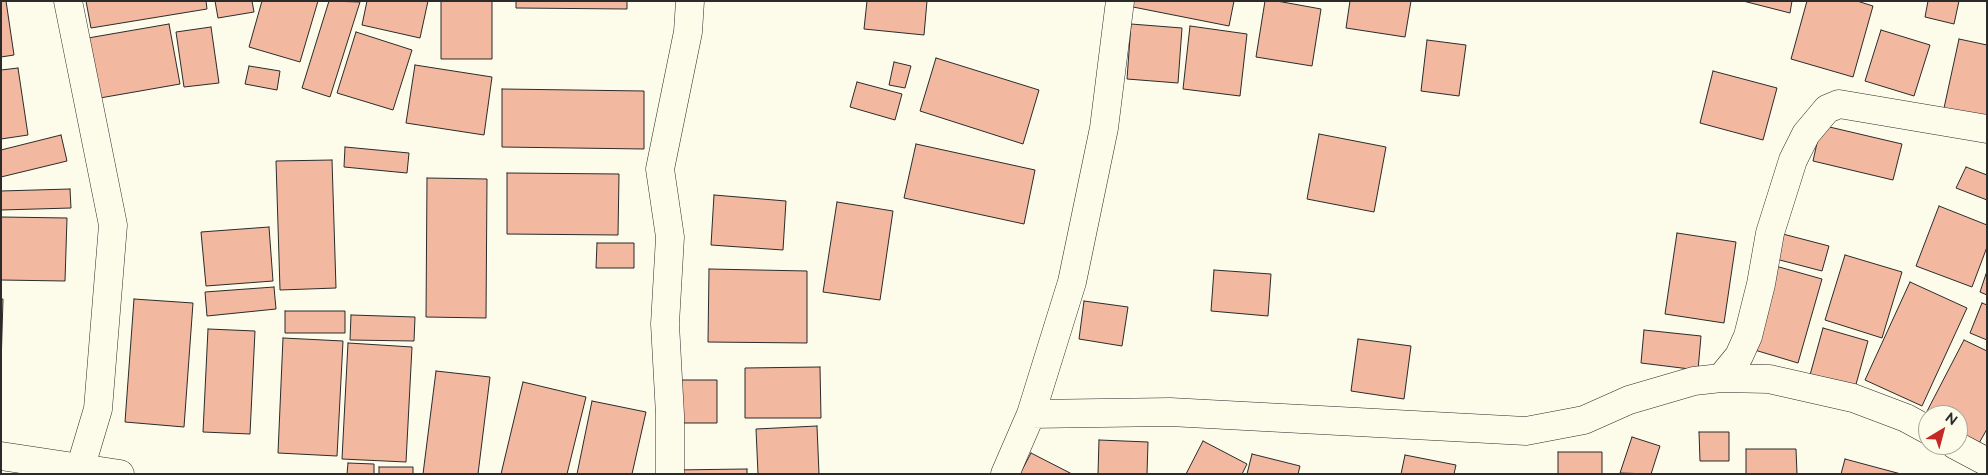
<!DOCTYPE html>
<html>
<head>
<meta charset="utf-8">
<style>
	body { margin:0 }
	#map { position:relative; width:1988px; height:475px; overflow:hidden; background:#fdfbea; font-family:Raleway,sans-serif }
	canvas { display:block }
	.frame { position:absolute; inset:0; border:2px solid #2b2b2b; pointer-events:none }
	.north { position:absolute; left:1918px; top:405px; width:50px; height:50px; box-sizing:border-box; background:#fdfbea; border:1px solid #a9a89e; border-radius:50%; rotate:37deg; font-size:14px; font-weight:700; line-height:20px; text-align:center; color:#2b2b2b }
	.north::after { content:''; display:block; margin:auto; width:18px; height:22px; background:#c62828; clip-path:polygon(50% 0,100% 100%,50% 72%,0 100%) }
</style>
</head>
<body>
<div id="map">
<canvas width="1988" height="475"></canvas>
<div class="frame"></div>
<div class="north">N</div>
</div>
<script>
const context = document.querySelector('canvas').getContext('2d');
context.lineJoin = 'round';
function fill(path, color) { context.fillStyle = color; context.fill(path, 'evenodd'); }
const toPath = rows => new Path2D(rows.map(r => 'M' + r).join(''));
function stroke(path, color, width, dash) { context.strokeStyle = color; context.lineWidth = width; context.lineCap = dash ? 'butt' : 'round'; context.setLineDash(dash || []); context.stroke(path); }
const building = toPath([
	[1,1,6,1,14,55,1,57,1,1],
	[86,1,206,1,207,9,91,28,86,1],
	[215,1,252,1,254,12,218,18,215,1],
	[262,1,318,1,300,62,249,47,262,1],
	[329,1,360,2,330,97,302,88,329,1],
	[367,1,428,1,420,38,362,25,367,1],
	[441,1,492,1,492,59,441,59,441,1],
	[516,1,627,1,627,9,516,8,516,1],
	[867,1,927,1,924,35,864,29,867,1],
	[1129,1,1234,1,1229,26,1128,6,1129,1],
	[1265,1,1277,1,1321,9,1312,66,1256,57,1265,1],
	[1350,1,1411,1,1405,37,1346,28,1350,1],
	[1743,1,1792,1,1790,13,1743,1],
	[1807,1,1857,1,1873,6,1853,77,1791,59,1807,1],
	[1928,1,1959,1,1954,24,1925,17,1928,1],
	[169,24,180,84,100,98,88,38,169,24],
	[1131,24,1182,28,1178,83,1127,79,1131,24],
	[1190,26,1247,34,1240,96,1183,89,1190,26],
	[211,27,219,83,184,87,176,32,211,27],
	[1881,30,1930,45,1914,96,1865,81,1881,30],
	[356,32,412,50,393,110,337,93,356,32],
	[1959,39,1987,45,1987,117,1944,108,1959,39],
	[1427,40,1466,45,1459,96,1421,91,1427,40],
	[936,58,1039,90,1023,144,920,111,936,58],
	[894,62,911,66,905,88,889,85,894,62],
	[415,65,492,77,484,135,406,123,415,65],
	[249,66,280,71,277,90,245,84,249,66],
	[18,68,28,135,1,139,1,70,18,68],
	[1713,71,1777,88,1763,140,1700,123,1713,71],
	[857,82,902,94,895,120,850,107,857,82],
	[502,89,644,91,644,149,502,147,502,89],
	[1821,125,1902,144,1893,180,1813,161,1821,125],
	[1319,134,1386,147,1374,212,1307,199,1319,134],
	[61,135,67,161,1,177,1,150,61,135],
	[916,144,1035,170,1024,224,904,198,916,144],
	[345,147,409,153,407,173,344,167,345,147],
	[332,160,336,288,280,290,276,161,332,160],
	[1966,167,1987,175,1987,200,1956,188,1966,167],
	[507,173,619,174,618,235,507,234,507,173],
	[427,178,487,179,486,318,426,317,427,178],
	[70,189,71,208,1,210,1,191,70,189],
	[714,195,786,201,783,250,711,245,714,195],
	[837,202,893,211,880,300,823,292,837,202],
	[1939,206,1987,225,1987,247,1972,287,1916,266,1939,206],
	[1,217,67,218,65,281,1,280,1,217],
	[269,227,273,281,206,286,201,232,269,227],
	[1677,233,1736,242,1724,323,1665,314,1677,233],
	[1779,233,1829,246,1822,271,1772,258,1779,233],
	[597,243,634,243,634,268,596,268,597,243],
	[1845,255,1902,272,1882,338,1825,320,1845,255],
	[1772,265,1822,279,1798,363,1748,348,1772,265],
	[709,269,807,271,807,343,708,342,709,269],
	[1214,270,1271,274,1268,316,1211,311,1214,270],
	[1987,271,1987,295,1980,292,1987,271],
	[1910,282,1967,308,1922,406,1865,380,1910,282],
	[274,287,276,309,207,316,205,292,274,287],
	[1,299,3,299,1,366,1,299],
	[134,299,193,303,184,427,125,422,134,299],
	[1084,301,1128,307,1122,346,1079,339,1084,301],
	[1982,303,1987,305,1987,340,1970,333,1982,303],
	[285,311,345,311,345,333,285,333,285,311],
	[351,315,415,317,414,341,350,340,351,315],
	[1823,328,1868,341,1855,388,1810,375,1823,328],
	[208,329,255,331,250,434,203,432,208,329],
	[1644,330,1701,336,1698,370,1641,363,1644,330],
	[283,338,343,341,337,456,278,453,283,338],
	[1358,339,1411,346,1404,399,1351,391,1358,339],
	[1964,340,1987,351,1987,429,1978,445,1958,434,1958,415,1928,415,1924,417,1964,340],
	[348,343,412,347,406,462,342,459,348,343],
	[820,367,821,418,745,418,745,368,820,367],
	[436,371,490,377,478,474,423,474,436,371],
	[676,380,717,380,717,423,676,423,676,380],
	[523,382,586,397,567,474,501,474,523,382],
	[592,401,646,412,632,474,577,474,592,401],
	[817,426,819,474,758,474,756,429,817,426],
	[1699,432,1729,432,1729,461,1700,461,1699,432],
	[1632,437,1660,446,1651,474,1620,473,1632,437],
	[1099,440,1148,442,1147,474,1098,474,1099,440],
	[1203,441,1247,464,1242,474,1186,474,1203,441],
	[1746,449,1796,449,1797,474,1746,474,1746,449],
	[1558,452,1602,452,1602,474,1558,474,1558,452],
	[1031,453,1072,474,1020,474,1031,453],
	[1252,454,1300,466,1298,474,1247,474,1252,454],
	[1405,455,1456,465,1454,474,1401,474,1405,455],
	[1845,459,1901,474,1841,474,1845,459],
	[348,463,374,464,374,474,347,474,348,463],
	[379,467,413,467,413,474,379,474,379,467],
	[747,469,747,474,674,474,674,470,747,469]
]);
fill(building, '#f2b8a0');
stroke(building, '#2b2b2b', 1);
const street = toPath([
	[68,1,113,225,98,409,80,469],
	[1721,378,1739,356,1748,336,1761,284,1770,233,1793,160,1806,134,1827,109,1839,104,1987,129],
	[1031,414,1170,412,1526,431,1584,420,1629,400,1694,381,1721,378,1769,379,1853,398,1906,418,1928,430],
	[1955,445,1987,462],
	[1,456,120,474],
	[670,474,670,415,665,324,670,237,660,169,688,32,690,1],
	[1005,474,1031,414,1072,282,1104,128,1120,1]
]);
stroke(street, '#2b2b2b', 29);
stroke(street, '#fdfbea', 28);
</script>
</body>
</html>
